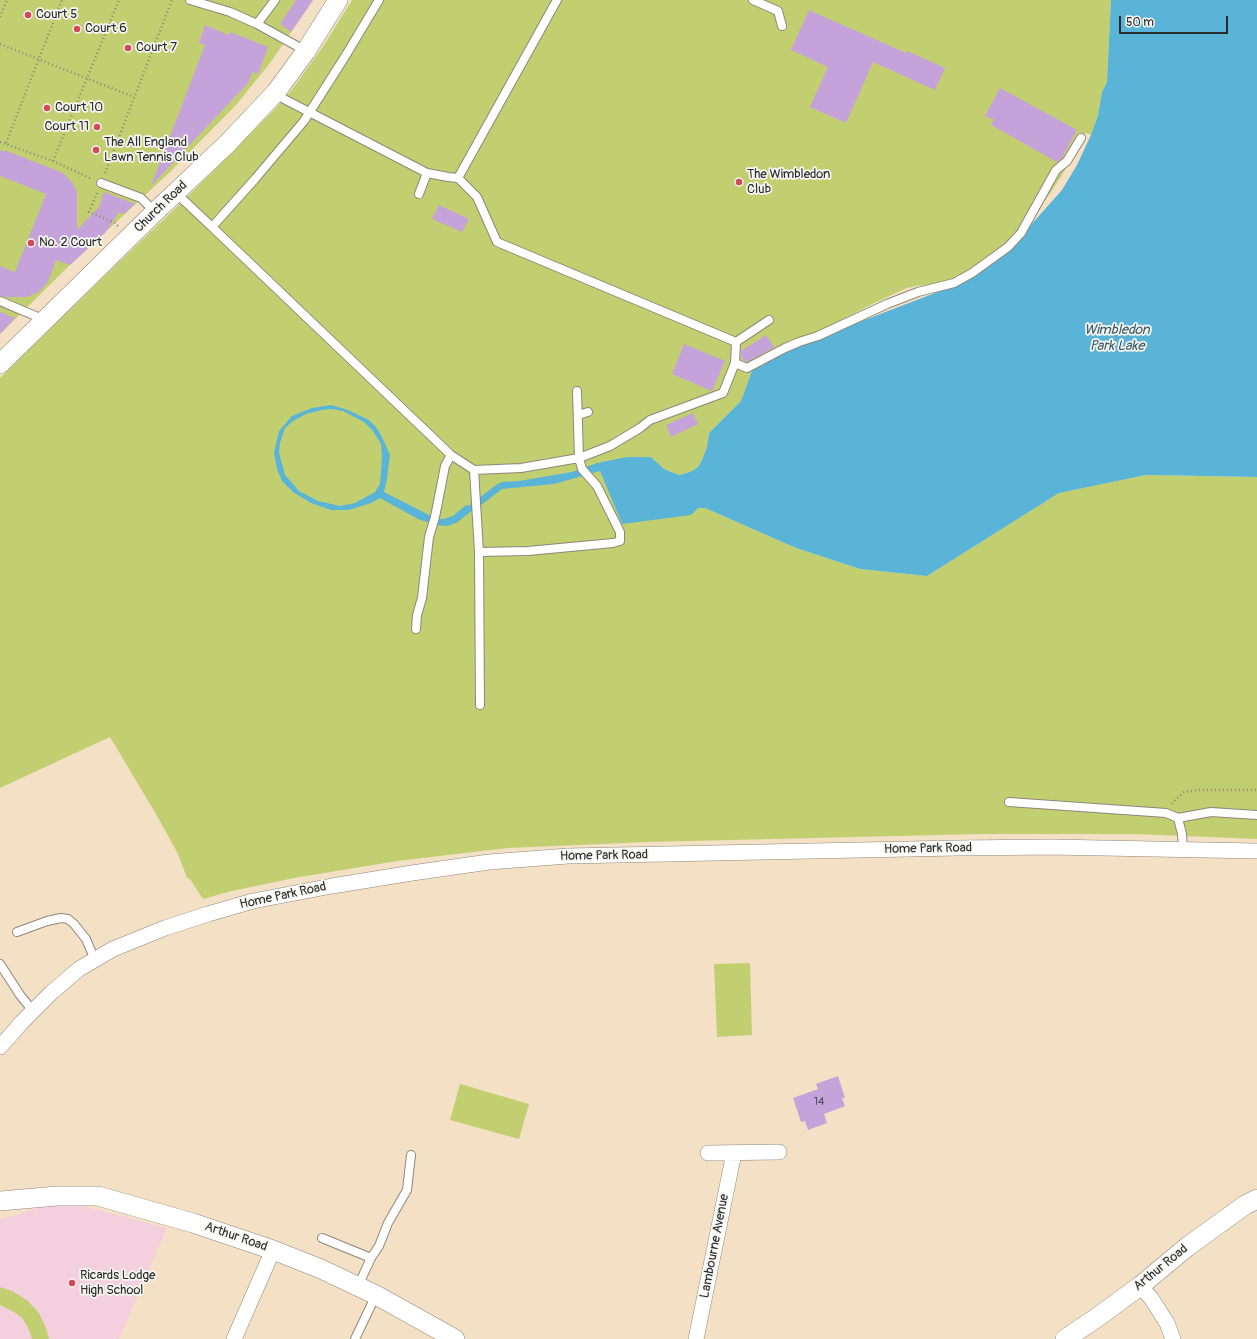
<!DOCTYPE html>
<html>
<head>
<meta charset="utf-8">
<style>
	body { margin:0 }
	#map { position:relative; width:1257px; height:1339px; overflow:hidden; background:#f3e0c5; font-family:Pangolin,sans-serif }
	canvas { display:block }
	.scale { position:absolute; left:1119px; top:16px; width:109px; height:18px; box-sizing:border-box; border:2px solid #2b2b2b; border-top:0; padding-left:5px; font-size:12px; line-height:14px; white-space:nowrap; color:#2b2b2b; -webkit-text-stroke:3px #f6f6f2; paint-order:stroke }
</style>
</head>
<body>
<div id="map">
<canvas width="1257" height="1339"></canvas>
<div class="scale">50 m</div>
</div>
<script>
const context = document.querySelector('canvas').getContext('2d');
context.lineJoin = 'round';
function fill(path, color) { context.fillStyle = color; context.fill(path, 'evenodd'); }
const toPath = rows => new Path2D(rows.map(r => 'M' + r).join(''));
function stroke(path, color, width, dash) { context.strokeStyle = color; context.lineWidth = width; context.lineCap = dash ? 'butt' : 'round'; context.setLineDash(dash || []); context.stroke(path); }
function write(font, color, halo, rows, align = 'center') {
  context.font = font + ' Pangolin,sans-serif'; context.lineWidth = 3.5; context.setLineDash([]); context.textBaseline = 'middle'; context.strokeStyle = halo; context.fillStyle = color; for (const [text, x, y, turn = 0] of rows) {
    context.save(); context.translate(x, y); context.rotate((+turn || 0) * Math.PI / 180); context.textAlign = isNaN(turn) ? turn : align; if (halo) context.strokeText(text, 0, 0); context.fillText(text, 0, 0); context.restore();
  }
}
fill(toPath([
	[67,1202,167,1228,119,1339,0,1339,0,1220,50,1204]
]), '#f4cfde');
fill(toPath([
	[0,0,313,0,270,63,236,105,170,172,70,265,0,334],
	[352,0,1111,0,1107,82,1102,92,1098,115,1091,135,1086,133,1062,175,1051,192,1035,214,1011,241,965,273,950,281,935,284,916,286,907,288,872,304,815,334,791,340,763,355,753,368,741,401,709,433,707,447,702,460,698,467,690,472,679,475,664,469,651,457,597,463,622,524,698,507,705,508,796,548,860,569,927,576,1059,493,1146,475,1257,477,1257,839,1134,834,981,834,647,842,508,848,397,861,294,878,232,891,203,899,190,879,187,878,178,854,156,814,110,737,0,788,0,378,113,268,184,200,273,111,291,91,324,45],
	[750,963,752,1035,717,1037,714,964],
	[460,1084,529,1104,519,1139,450,1120],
	[0,1287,12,1291,27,1300,39,1313,46,1328,49,1339,32,1339,29,1330,23,1319,14,1312,0,1305]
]), '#c2cf71');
fill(toPath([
	[1111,0,1257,0,1257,477,1146,475,1059,493,927,576,860,569,796,548,705,508,698,508,691,515,622,524,600,471,554,484,502,489,480,506,473,510,456,523,447,526,436,525,418,519,380,498,371,503,349,510,331,510,311,503,293,492,282,481,277,469,274,453,279,431,292,416,312,408,331,405,348,410,369,420,376,427,381,435,390,455,387,479,384,492,431,516,438,519,444,519,453,516,465,506,470,505,496,485,502,482,519,481,572,472,597,463,627,457,651,457,664,469,679,475,690,472,698,467,702,460,707,447,709,433,741,401,753,368,787,352,820,337,956,285,979,273,1013,245,1062,190,1077,165,1091,135,1098,115,1102,92,1107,82],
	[332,409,343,411,364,422,373,431,381,444,382,457,380,484,375,492,355,503,340,506,318,501,299,491,285,475,279,453,280,443,285,428,293,421,306,414,322,410]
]), '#59b4d7');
fill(toPath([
	[296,0,313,0,291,32,280,24],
	[809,10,906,53,907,51,945,68,935,90,873,62,846,123,810,107,828,67,791,50],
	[205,25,229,35,230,32,268,47,258,74,252,72,248,83,151,186,205,45,199,43],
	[1000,88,1077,130,1062,158,1057,162,991,125,994,120,985,116],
	[0,151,7,151,63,173,72,182,77,192,77,230,99,207,104,192,135,204,124,214,119,212,105,233,70,265,56,260,48,282,39,292,27,297,6,297,0,296,0,266,15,272,46,194,0,176],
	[439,205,469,219,462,232,432,219],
	[0,312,15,318,0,334],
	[766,335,774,347,747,362,744,361,741,356,741,351],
	[684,344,725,361,712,391,672,374],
	[693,413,698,424,671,437,666,425],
	[838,1076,845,1098,842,1098,845,1106,824,1114,827,1123,808,1130,805,1121,801,1122,793,1098,818,1089,816,1084]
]), '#c6a2db');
const service = toPath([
	[190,0,230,12,257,24,275,0],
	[753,0,778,11,782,26],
	[257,24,306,51],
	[276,92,284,99,427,173,448,177,458,178],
	[101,183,141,198,155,212],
	[176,193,212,227,255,179,304,121,346,55,379,0],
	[419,194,427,173],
	[212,227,451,455,474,470,479,552,480,705],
	[0,301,45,320],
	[736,342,769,320],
	[735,363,747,368,785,348,799,342,818,336,887,304,918,292,954,283,972,273,1008,247,1021,233,1056,170,1067,161,1081,138],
	[578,415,588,412],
	[474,470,521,468,579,458,610,446,640,428,650,420,723,393,735,363,736,342,497,242,477,197,458,178,557,0],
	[479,552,528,551,613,543,620,541,620,532,597,486,582,469,579,458,577,391],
	[416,629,417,615,422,598,429,537,435,517,445,466,451,455],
	[1009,802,1166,813,1178,818,1211,812,1257,815],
	[1178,818,1182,834,1183,849],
	[17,932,47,921,61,918,68,919,74,924,86,939,95,960],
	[0,964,20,995,33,1011],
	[322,1238,371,1258],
	[358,1286,371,1258,379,1246,388,1223,407,1190,411,1155],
	[355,1339,376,1295]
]);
const minor = toPath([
	[0,1047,22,1022,52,992,79,969,113,949,165,928,208,914,253,901,332,886,412,873,489,862,568,856,958,848,1051,847,1257,851],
	[708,1153,779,1152],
	[1140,1286,1151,1298,1167,1323,1173,1339],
	[234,1339,273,1250],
	[696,1339,734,1153]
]);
const tertiary = toPath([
	[0,364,155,212,227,144,276,92,306,51,338,0],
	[0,1201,57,1196,98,1196,193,1223,273,1250,321,1269,376,1295,455,1339],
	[1065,1339,1095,1319,1140,1286,1187,1247,1245,1205,1257,1199]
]);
stroke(service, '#8f8678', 10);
stroke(minor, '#8f8678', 16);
stroke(tertiary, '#8f8678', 20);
stroke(toPath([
	[0,17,7,0],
	[0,44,134,97],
	[0,142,53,161,92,179],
	[6,143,62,0],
	[53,161,119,0],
	[105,173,172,0],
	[97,193,89,212,115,223,118,226],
	[1172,804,1177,798,1184,792,1199,790,1257,790]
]), '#8f8678', 2.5, [1, 3]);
stroke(service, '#fff', 8);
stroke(minor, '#fff', 15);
stroke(tertiary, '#fff', 19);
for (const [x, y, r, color] of [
	[28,15,4,"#d1495b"],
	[77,29,4,"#d1495b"],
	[128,48,4,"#d1495b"],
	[47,108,4,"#d1495b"],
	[97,127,4,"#d1495b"],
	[96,150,4,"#d1495b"],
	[739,182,4,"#d1495b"],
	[31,243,4,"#d1495b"],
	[72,1283,4,"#d1495b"]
]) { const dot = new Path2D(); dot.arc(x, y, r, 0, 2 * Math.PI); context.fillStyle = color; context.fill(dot); stroke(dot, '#f6f6f2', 1.5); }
write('11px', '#524957', null, [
	["14",819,1102]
]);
write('13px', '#2b2b2b', '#f6f6f2', [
	["Court 5",36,15],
	["Court 6",85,29],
	["Court 7",136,48],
	["Court 10",55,108],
	["Court 11",89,127,"right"],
	["The All England",104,143],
	["Lawn Tennis Club",104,158],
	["The Wimbledon",747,175],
	["Club",747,190],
	["No. 2 Court",39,243],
	["Ricards Lodge",80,1276],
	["High School",80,1291]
], 'left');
write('13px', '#2b2b2b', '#f6f6f2', [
	["Church Road",161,207,-44],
	["Home Park Road",928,849,-1],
	["Home Park Road",604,856,-1],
	["Home Park Road",283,896,-12],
	["Arthur Road",236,1237,19],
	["Lambourne Avenue",715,1246,-79],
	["Arthur Road",1161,1268,-39]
]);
write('italic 14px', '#3b5b67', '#f6f6f2', [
	["Wimbledon",1117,330],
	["Park Lake",1117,346]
]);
</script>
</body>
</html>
